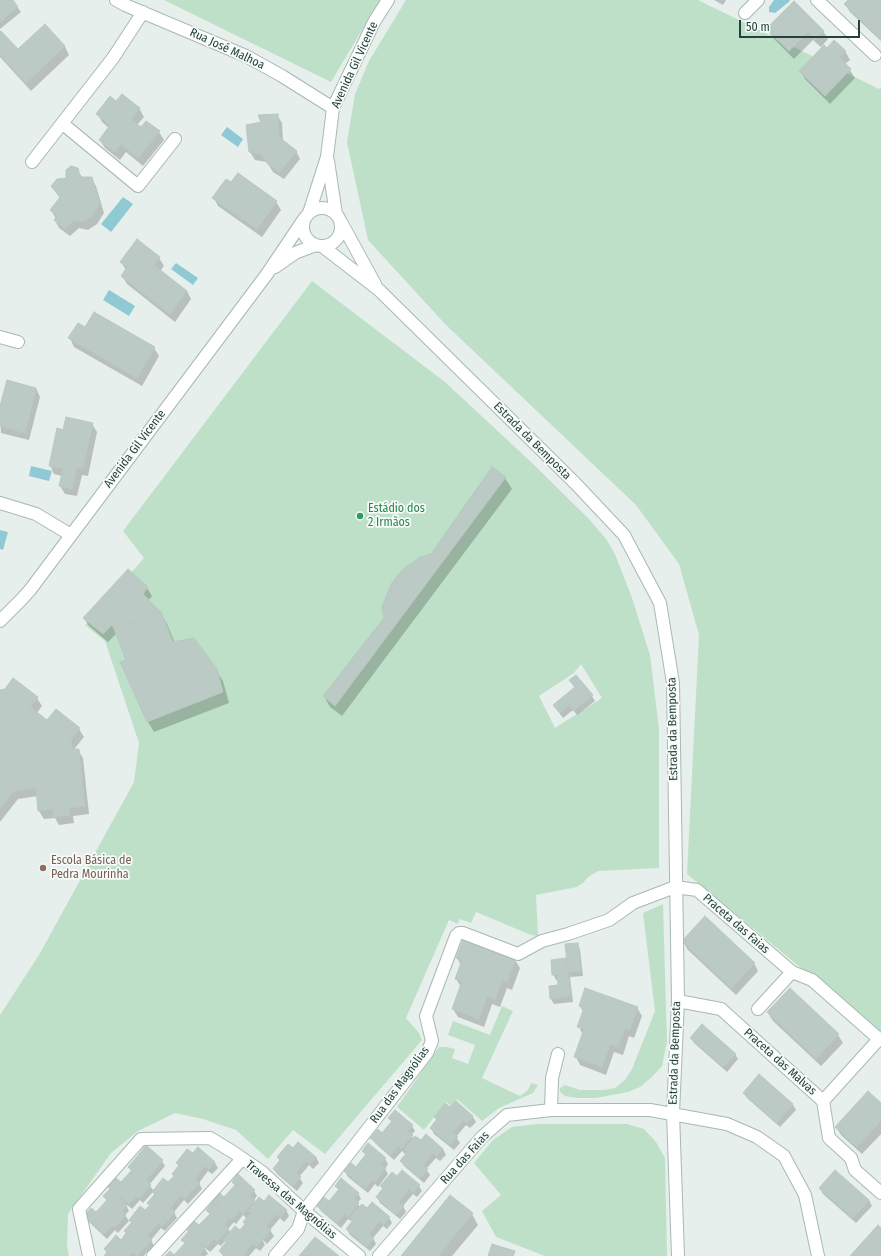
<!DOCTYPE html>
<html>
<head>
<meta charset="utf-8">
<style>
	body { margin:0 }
	#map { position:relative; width:881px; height:1256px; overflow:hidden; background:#e6efeb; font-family:"Fira Sans Condensed",sans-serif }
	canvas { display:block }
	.scale { position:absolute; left:739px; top:20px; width:121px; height:18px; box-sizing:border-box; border:2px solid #24423a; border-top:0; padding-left:5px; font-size:12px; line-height:14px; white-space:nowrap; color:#24423a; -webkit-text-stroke:3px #f7fbf9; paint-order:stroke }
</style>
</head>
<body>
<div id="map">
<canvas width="881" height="1256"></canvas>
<div class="scale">50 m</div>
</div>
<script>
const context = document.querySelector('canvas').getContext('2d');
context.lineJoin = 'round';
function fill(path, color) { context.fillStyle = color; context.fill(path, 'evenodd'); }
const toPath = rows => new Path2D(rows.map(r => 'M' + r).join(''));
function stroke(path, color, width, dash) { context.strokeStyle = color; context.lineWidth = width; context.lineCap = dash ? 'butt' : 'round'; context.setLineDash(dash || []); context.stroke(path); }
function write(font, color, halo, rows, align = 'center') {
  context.font = font + ' "Fira Sans Condensed",sans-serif'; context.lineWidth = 3.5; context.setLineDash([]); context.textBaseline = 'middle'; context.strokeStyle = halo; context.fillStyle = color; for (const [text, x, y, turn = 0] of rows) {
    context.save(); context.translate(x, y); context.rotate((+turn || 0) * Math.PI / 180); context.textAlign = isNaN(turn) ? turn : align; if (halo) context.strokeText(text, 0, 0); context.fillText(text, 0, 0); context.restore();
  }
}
fill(toPath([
	[164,0,380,0,331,82],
	[406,0,698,0,879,89,881,87,881,1034,687,874,699,635,679,564,636,505,445,324,368,240,347,142,355,94,369,61],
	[312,281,445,382,531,462,589,519,606,539,615,554,632,598,650,655,659,729,659,868,598,871,588,877,583,883,577,887,536,895,538,936,531,935,476,912,471,923,459,919,458,924,449,920,406,1018,419,1033,422,1040,325,1154,293,1130,268,1159,236,1130,203,1119,175,1113,138,1131,111,1153,68,1214,67,1246,69,1256,0,1256,0,1015,39,955,134,782,139,743,105,641,85,625,144,558,123,531],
	[581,664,602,698,555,728,539,696,574,673],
	[663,904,667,1042,662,1066,652,1077,640,1087,628,1092,596,1098,578,1098,565,1096,560,1092,560,1088,565,1085,580,1090,604,1090,615,1088,625,1080,632,1069,655,1011,643,913],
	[502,1006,513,1011,482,1078,520,1096,528,1090,531,1083,538,1085,533,1093,499,1108,482,1121,457,1099,451,1106,446,1102,424,1130,397,1107,439,1047,447,1047,455,1049,452,1058,468,1064,475,1045,448,1035,453,1021,490,1035],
	[536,1124,627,1124,644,1129,656,1142,665,1158,667,1256,545,1256,496,1237,482,1211,501,1195,474,1163,493,1140,512,1127]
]), '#bfe0c8');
fill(toPath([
	[774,0,789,0,790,1,775,13,769,12,769,7],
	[227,127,243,139,238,147,221,135],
	[123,197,133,204,111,232,101,224],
	[176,263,198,278,193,285,171,269],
	[109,290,135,306,129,316,103,300],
	[31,466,52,471,49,481,29,476],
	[0,530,8,532,3,550,0,549]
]), '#8ec9d4');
fill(toPath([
	[0,0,12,0,21,12,0,29],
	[714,0,726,0,723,5],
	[849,0,881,0,881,41,850,12,845,4],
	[45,25,65,47,69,55,31,91,0,57,0,33,18,50],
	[767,29,823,31,828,39,821,47,813,40,794,59,772,37],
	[827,49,845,51,850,60,845,64,850,70,855,78,830,104,805,79,800,71],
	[116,103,139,108,144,117,137,125,142,129,159,132,164,140,143,166,126,152,120,160,105,148,100,140,109,128,102,122,98,114],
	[277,115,282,123,283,141,296,151,300,159,284,179,273,172,267,162,255,160,250,152,262,123],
	[77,169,82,177,91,178,96,186,104,213,97,224,88,230,79,228,70,236,59,228,55,220,56,219,51,210,60,198,52,186,67,179],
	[214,198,276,202,281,210,262,237,218,206],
	[137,241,159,258,164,266,160,271,187,291,191,299,175,322,127,284,122,276,126,270,121,262],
	[70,338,154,348,159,356,142,386,74,347],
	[36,388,40,397,29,440,1,433,0,410],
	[92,424,97,432,88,476,82,475,77,496,65,494,60,486,62,476,54,474,50,465,64,431],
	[492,468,505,478,512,489,342,716,330,707,324,696,385,618,431,555],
	[128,571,147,588,152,596,148,601,160,612,167,624,175,643,216,670,223,681,229,703,154,732,148,722,128,660,117,633,108,642,89,626,84,618],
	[13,679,37,698,42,706,37,713,47,722,79,729,84,737,75,748,75,750,78,750,83,758,89,814,73,816,74,823,59,825,55,818,44,819,39,811,38,796,18,799,0,822,0,691,5,690],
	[570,680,592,696,595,701,577,715,573,710,563,718,554,706,575,688],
	[683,942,754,963,758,971,736,995,688,950],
	[577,944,580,949,583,976,570,977,573,1002,554,1004,551,999,559,986,559,980,556,980,553,974,552,961,568,959],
	[457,958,515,960,520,968,512,990,507,988,500,1007,492,1004,484,1027,458,1017,453,1009,461,987,456,979,461,965],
	[790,989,838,1035,843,1043,821,1066,773,1021,768,1013],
	[580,1006,637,1008,642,1016,634,1038,629,1036,623,1055,614,1052,606,1075,580,1065,576,1057,583,1035,579,1027,584,1013],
	[691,1038,735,1054,738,1059,727,1072,694,1043],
	[759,1075,793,1105,796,1110,780,1127,747,1098,744,1093],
	[456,1103,473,1117,476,1122,470,1128,466,1125,456,1137,460,1143,454,1150,434,1134,431,1128,437,1121,435,1117,451,1109],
	[881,1104,881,1134,862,1154,841,1135,836,1127],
	[390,1118,412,1126,415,1131,411,1135,414,1139,443,1149,446,1155,440,1161,436,1158,426,1169,430,1175,424,1183,404,1166,401,1161,406,1155,402,1151,394,1160,375,1143,372,1138,382,1135,392,1123],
	[368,1145,385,1159,388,1164,385,1169,388,1174,378,1187,375,1184,368,1193,348,1177,345,1172,356,1168,366,1156,363,1151],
	[198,1149,215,1163,218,1168,212,1174,208,1171,199,1183,202,1189,188,1204,184,1200,174,1212,177,1218,165,1231,161,1228,151,1240,154,1246,148,1253,147,1252,144,1256,105,1256,127,1234,125,1231,132,1224,130,1220,145,1212,150,1206,155,1196,153,1192,143,1203,140,1200,132,1209,125,1203,129,1211,125,1215,129,1221,118,1233,115,1230,107,1239,88,1221,85,1216,96,1213,107,1201,104,1196,111,1189,121,1184,132,1172,129,1167,162,1161,165,1166,149,1185,154,1191,168,1184,174,1177,173,1174,179,1166,177,1163,193,1155],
	[293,1149,316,1157,319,1163,313,1169,309,1165,299,1177,303,1183,297,1191,277,1174,274,1169,280,1161,278,1158],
	[397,1178,419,1186,422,1191,417,1197,413,1194,403,1206,406,1212,400,1219,380,1203,377,1197,384,1190,382,1186],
	[233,1182,254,1191,257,1196,254,1200,255,1203,264,1202,286,1210,289,1216,284,1222,280,1218,270,1230,274,1236,267,1244,262,1239,265,1245,260,1251,256,1248,249,1256,223,1256,220,1251,227,1243,225,1241,221,1246,218,1244,210,1252,204,1247,208,1254,205,1256,175,1256,185,1245,183,1240,192,1237,188,1230,199,1227,210,1215,207,1210,213,1202,220,1194,225,1199,235,1187],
	[243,1215,247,1219,245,1222,246,1224,240,1232,231,1233,228,1229,234,1222,236,1224],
	[336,1186,358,1193,361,1199,357,1203,360,1207,389,1218,392,1223,387,1229,383,1226,373,1238,376,1244,370,1251,350,1235,347,1229,354,1222,352,1220,351,1221,348,1219,341,1228,321,1211,318,1206,329,1203,339,1191],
	[820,1188,869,1200,872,1206,856,1223,823,1194],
	[472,1214,478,1225,452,1256,402,1256]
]), '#0003');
const building = toPath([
	[0,0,13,0,18,7,0,22,0,0],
	[848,0,881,0,881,39,844,4,848,0],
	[794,1,824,31,815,40,808,32,789,51,766,29,794,1],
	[45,24,65,46,26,83,0,55,0,32,1,31,18,49,45,24],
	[834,40,846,51,839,57,851,69,825,96,799,71,824,45,827,48,834,40],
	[122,94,140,108,131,119,141,127,146,121,160,131,138,158,121,144,115,152,99,140,110,125,96,114,110,96,116,101,122,94],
	[278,114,279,137,297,151,279,172,267,163,261,154,249,152,246,125,261,122,258,115,278,114],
	[71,166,78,168,80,177,92,177,100,204,92,216,83,222,74,220,65,229,54,220,57,216,50,210,60,197,51,186,57,179,66,178,66,170,71,166],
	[238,173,277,201,257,229,212,198,226,179,231,182,238,173],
	[137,239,160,257,154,265,187,291,170,314,121,276,127,267,120,262,137,239],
	[94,312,155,347,137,378,68,338,78,323,85,327,94,312],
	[7,380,36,388,25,433,0,426,0,406,7,380],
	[66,417,93,423,83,469,77,467,72,489,59,486,63,469,49,466,57,428,63,430,66,417],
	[492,467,506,477,335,706,323,696,384,618,382,607,391,584,401,571,420,557,431,554,492,467],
	[128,569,148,587,143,594,161,612,114,629,112,625,103,634,83,618,128,569],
	[161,612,173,642,194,638,217,669,223,692,147,722,120,662,126,660,114,629,161,612],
	[576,675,593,695,573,711,569,705,560,713,553,705,575,687,569,680,576,675],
	[13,678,38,697,30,707,47,720,56,709,80,728,71,739,72,749,79,749,85,806,69,808,70,815,53,817,53,809,38,811,36,788,14,791,0,808,0,690,5,689,13,678],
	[705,916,755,963,731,988,682,941,705,916],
	[463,940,516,959,507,982,502,980,495,999,487,996,479,1019,452,1009,462,981,455,979,462,960,456,958,463,940],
	[578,943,581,971,568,972,565,944,578,943],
	[566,958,571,996,550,999,549,986,558,985,557,974,552,975,551,960,566,958],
	[585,988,638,1007,630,1030,625,1028,618,1047,610,1044,602,1067,574,1057,584,1029,577,1027,584,1008,579,1006,585,988],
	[790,988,839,1034,816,1059,767,1012,790,988],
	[702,1024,736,1054,723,1067,690,1038,702,1024],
	[759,1074,793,1104,777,1123,743,1093,759,1074],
	[868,1091,881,1103,881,1121,857,1147,835,1127,868,1091],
	[456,1101,473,1116,467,1124,463,1120,453,1133,458,1137,450,1145,430,1128,437,1119,434,1117,445,1103,450,1107,456,1101],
	[395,1110,413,1125,408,1131,413,1135,401,1149,398,1146,391,1155,370,1138,378,1129,382,1133,392,1121,388,1118,395,1110],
	[426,1134,443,1149,437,1156,433,1153,423,1165,428,1169,420,1178,400,1161,407,1152,404,1150,415,1136,421,1140,426,1134],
	[298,1142,316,1157,310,1164,306,1161,296,1173,301,1177,293,1186,273,1169,280,1160,277,1157,288,1144,293,1148,298,1142],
	[368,1143,386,1158,381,1164,386,1168,375,1182,372,1180,365,1189,344,1171,351,1163,356,1167,366,1154,362,1151,368,1143],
	[146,1145,163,1160,152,1174,135,1159,146,1145],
	[198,1147,215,1162,209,1169,205,1166,195,1179,200,1183,192,1191,172,1174,179,1165,176,1163,187,1149,193,1153,198,1147],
	[135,1159,152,1174,146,1180,151,1185,139,1199,136,1196,129,1204,108,1187,116,1178,121,1182,132,1170,128,1167,135,1159],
	[402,1170,420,1185,413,1193,409,1189,399,1202,404,1206,396,1215,376,1197,383,1188,380,1186,392,1172,397,1176,402,1170],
	[835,1170,869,1200,853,1218,819,1188,835,1170],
	[238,1174,255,1190,250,1196,255,1200,243,1214,240,1211,232,1219,212,1201,220,1193,224,1197,235,1185,232,1182,238,1174],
	[174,1176,191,1191,185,1199,181,1195,170,1208,175,1212,168,1221,147,1203,155,1194,152,1192,163,1178,168,1182,174,1176],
	[341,1178,359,1193,354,1199,359,1203,348,1217,345,1214,337,1223,317,1206,324,1197,329,1201,339,1189,335,1186,341,1178],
	[110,1189,127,1205,122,1211,126,1215,114,1228,112,1226,104,1234,84,1216,91,1208,96,1212,107,1200,103,1196,110,1189],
	[269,1195,287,1210,281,1217,277,1214,266,1226,271,1230,264,1239,243,1222,251,1213,248,1211,259,1197,264,1201,269,1195],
	[450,1195,473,1213,438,1256,401,1256,450,1195],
	[372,1202,390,1217,383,1225,379,1221,369,1234,374,1238,367,1247,346,1229,353,1220,350,1218,362,1204,367,1208,372,1202],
	[212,1203,230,1218,224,1224,229,1229,217,1242,214,1239,207,1248,187,1230,194,1221,199,1225,210,1214,206,1210,212,1203],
	[150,1205,167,1220,162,1226,158,1223,147,1236,152,1240,145,1248,124,1231,132,1222,129,1220,140,1206,145,1210,150,1205],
	[245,1224,263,1239,256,1247,252,1243,243,1256,225,1256,219,1251,226,1242,223,1240,235,1226,240,1230,245,1224],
	[878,1225,881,1228,881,1256,850,1256,878,1225],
	[188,1232,205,1248,200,1254,202,1256,165,1256,170,1251,174,1255,185,1243,181,1240,188,1232],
	[126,1233,144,1248,137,1256,133,1252,130,1256,104,1256,107,1252,104,1249,116,1235,121,1240,126,1233],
	[315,1237,339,1256,299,1256,315,1237],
	[492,1244,515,1251,513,1256,488,1256,492,1244]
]);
fill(building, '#bbcac4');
stroke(building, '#b8c9c2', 1);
const minor = toPath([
	[116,0,125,5,246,56,282,76,333,108],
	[817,0,875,55],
	[745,13,758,0],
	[63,124,138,186,175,139],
	[328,161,336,214],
	[32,162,113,58,143,12],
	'303 227a19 19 0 1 1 38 0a19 19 0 1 1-38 0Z',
	[309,213,327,157,333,108,374,22,388,0],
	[341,222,375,284],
	[322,246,379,290,575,483,624,535,660,603,673,683,678,1001,673,1113,678,1256],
	[275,267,295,253,316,245],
	[0,337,18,342],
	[0,503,36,514,71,535],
	[0,621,21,600,30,590,267,274,304,219],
	[678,1001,721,1009,823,1101,829,1138,851,1158,855,1170,881,1193],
	[758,1009,792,972],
	[551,1110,552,1078,558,1054],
	[89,1256,79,1209,141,1139,210,1138,233,1152,262,1172,304,1211,359,1256],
	[153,1256,242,1159],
	[275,1256,298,1229,304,1211,427,1053,432,1041,426,1016,456,936,459,933,463,933,518,954,542,941,568,934,609,920,633,903,675,887,697,890,792,972,812,980,879,1039,823,1101],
	[379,1256,482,1137,507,1115,551,1110,650,1110,727,1124,757,1137,784,1156,805,1195,818,1256]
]);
stroke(minor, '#a8b8b2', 14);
stroke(minor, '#fff', 12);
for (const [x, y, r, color] of [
	[360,516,4,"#2e9e5b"],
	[43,868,4,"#8d6e63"]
]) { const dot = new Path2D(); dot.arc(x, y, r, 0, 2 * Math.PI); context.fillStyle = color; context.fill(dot); stroke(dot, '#f7fbf9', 1.5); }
write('12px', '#24423a', '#f7fbf9', [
	["Rua José Malhoa",227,49,25],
	["Avenida Gil Vicente",355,65,-65],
	["Estrada da Bemposta",532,441,45],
	["Avenida Gil Vicente",135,449,-53],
	["Estrada da Bemposta",673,729,-91],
	["Praceta das Faias",736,924,41],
	["Estrada da Bemposta",675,1053,-88],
	["Praceta das Malvas",780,1062,42],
	["Rua das Magnólias",400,1085,-54],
	["Rua das Faias",465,1158,-48],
	["Travessa das Magnólias",291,1200,40]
]);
write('12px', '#27864d', '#f7fbf9', [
	["Estádio dos",368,509],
	["2 Irmãos",368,523]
], 'left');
write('12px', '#785e54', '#f7fbf9', [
	["Escola Básica de",51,861],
	["Pedra Mourinha",51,875]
], 'left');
</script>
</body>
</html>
